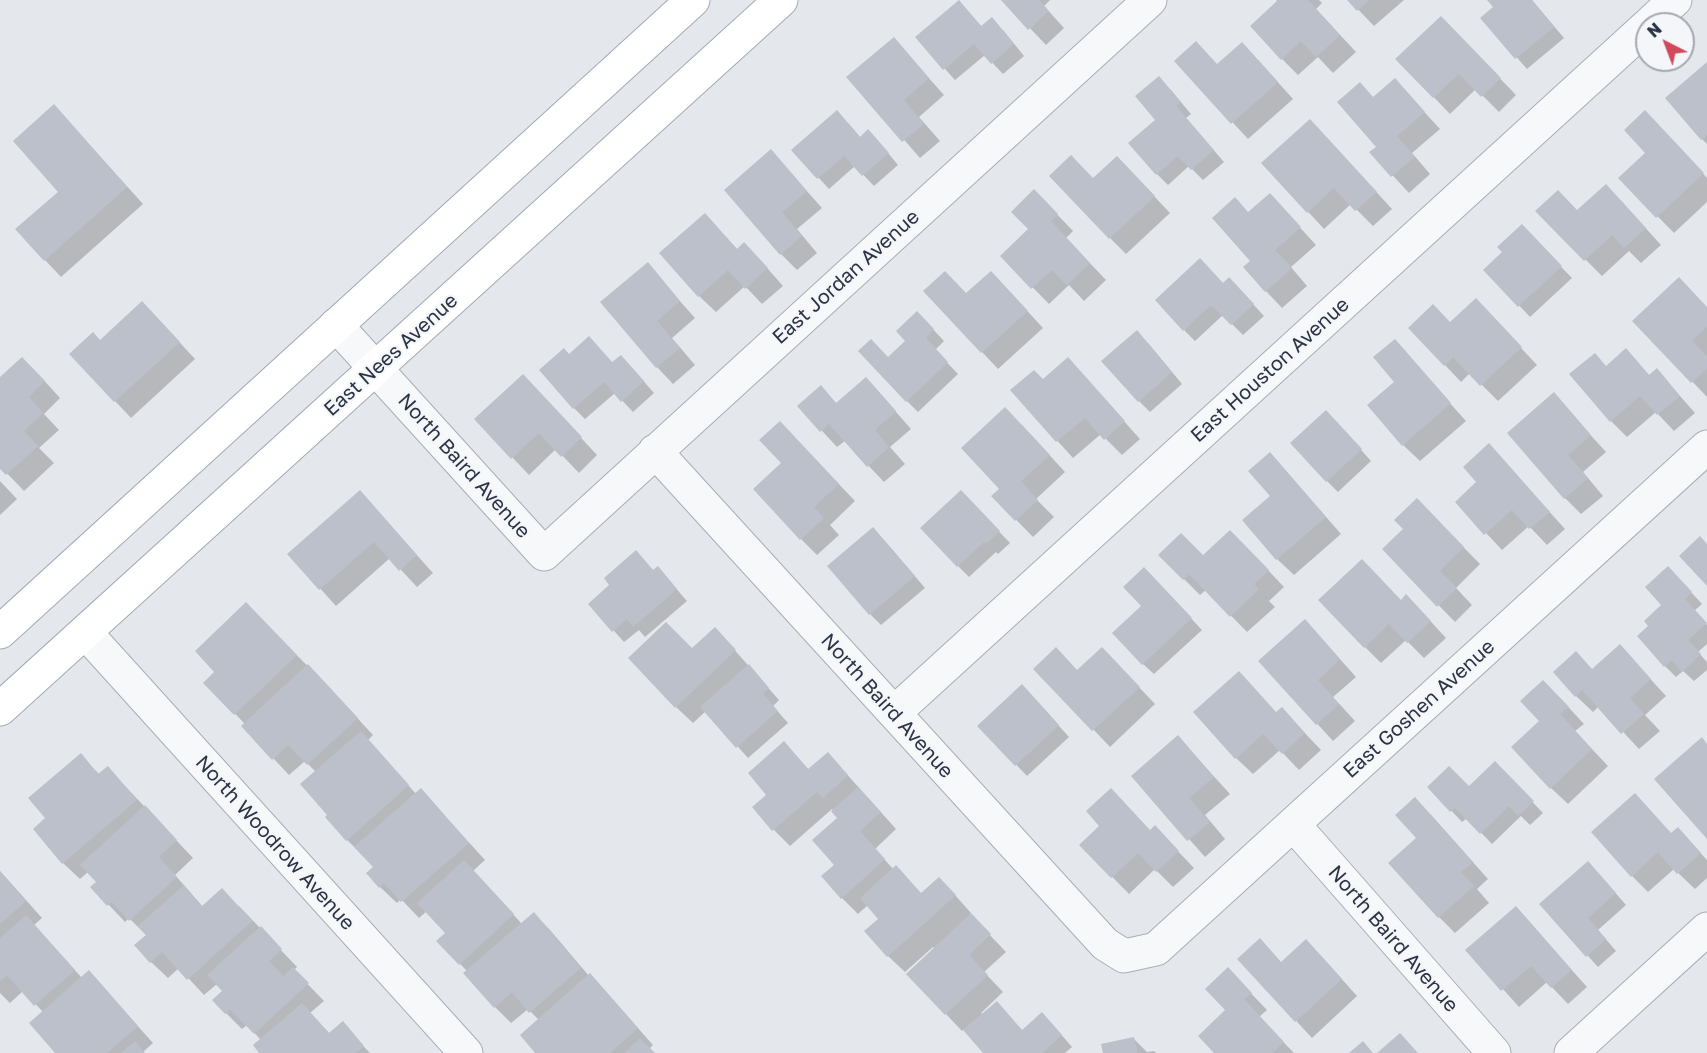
<!DOCTYPE html>
<html>
<head>
<meta charset="utf-8">
<style>
	body { margin:0 }
	#map { position:relative; width:1707px; height:1053px; overflow:hidden; background:#e4e7ec; font-family:"Golos Text",sans-serif }
	canvas { display:block }
	.north { position:absolute; left:1635px; top:12px; width:60px; height:60px; box-sizing:border-box; background:#f4f6f9; border:2px solid #a4a8b1; border-radius:50%; rotate:318deg; font-size:16px; font-weight:700; line-height:24px; text-align:center; color:#2b3445 }
	.north::after { content:''; display:block; margin:auto; width:21px; height:27px; background:#d1495b; clip-path:polygon(50% 0,100% 100%,50% 72%,0 100%) }
</style>
</head>
<body>
<div id="map">
<canvas width="1707" height="1053"></canvas>
<div class="north">N</div>
</div>
<script>
const context = document.querySelector('canvas').getContext('2d');
context.lineJoin = 'round';
function fill(path, color) { context.fillStyle = color; context.fill(path, 'evenodd'); }
const toPath = rows => new Path2D(rows.map(r => 'M' + r).join(''));
function stroke(path, color, width, dash) { context.strokeStyle = color; context.lineWidth = width; context.lineCap = dash ? 'butt' : 'round'; context.setLineDash(dash || []); context.stroke(path); }
function write(font, color, halo, rows, align = 'center') {
  context.font = font + ' "Golos Text",sans-serif'; context.lineWidth = 4.5; context.setLineDash([]); context.textBaseline = 'middle'; context.strokeStyle = halo; context.fillStyle = color; for (const [text, x, y, turn = 0] of rows) {
    context.save(); context.translate(x, y); context.rotate((+turn || 0) * Math.PI / 180); context.textAlign = isNaN(turn) ? turn : align; if (halo) context.strokeText(text, 0, 0); context.fillText(text, 0, 0); context.restore();
  }
}
fill(toPath([
	[1003,0,1050,0,1044,6,1064,28,1046,45],
	[1278,0,1319,0,1322,3,1316,9,1356,52,1333,73,1318,57,1298,75,1282,59],
	[1349,0,1404,0,1374,26],
	[1489,0,1532,0,1564,38,1527,69,1482,18,1495,7],
	[959,1,982,27,1003,30,1024,56,1003,74,985,55,955,80,917,38],
	[1457,34,1516,95,1499,112,1476,89,1450,114,1397,59],
	[894,39,944,95,919,117,940,141,920,158,849,77],
	[1258,60,1293,99,1248,139,1176,61,1218,65],
	[1707,64,1707,144,1702,139],
	[1395,80,1440,129,1412,153,1430,174,1409,193,1371,152,1378,147,1360,84,1374,98],
	[1170,89,1191,114,1186,118,1224,162,1203,180,1189,166,1168,185,1157,174,1157,120],
	[70,123,143,204,61,277,45,260,60,192],
	[848,123,861,138,879,142,898,165,874,186,855,166,829,189,793,150],
	[1661,128,1707,178,1707,202,1674,233,1620,178,1647,153],
	[1326,137,1392,209,1373,226,1351,204,1324,229,1263,163],
	[771,151,822,208,797,229,817,253,797,270,781,254],
	[1133,174,1170,213,1126,254,1110,238],
	[1270,195,1316,245,1291,267,1307,286,1282,308,1266,291,1249,213],
	[1622,202,1661,245,1641,263,1629,251,1602,276,1577,251,1578,212],
	[1051,208,1073,231,1066,238,1106,280,1084,301,1069,285,1049,304,1002,256],
	[705,215,738,250,761,261,783,286,762,304,745,286,716,312,699,296],
	[1521,226,1572,278,1530,317,1486,270,1504,252],
	[647,264,695,318,672,338,695,365,673,384,657,367],
	[1224,285,1240,290,1264,316,1243,335,1223,315,1195,341,1184,330],
	[1007,289,1043,328,998,369,925,291,967,295],
	[1707,308,1707,397,1635,321],
	[1492,317,1537,365,1498,401,1470,373,1461,382,1410,328],
	[158,319,195,359,131,418,71,354],
	[928,324,944,341,935,350,958,374,918,412,907,401,888,358],
	[1394,341,1466,421,1420,461,1403,445],
	[1148,343,1182,384,1150,412,1139,401],
	[1626,350,1650,376,1657,370,1695,413,1674,431,1656,412,1627,437,1611,421,1607,367],
	[570,355,632,368,654,393,633,412,615,393,585,419,574,408],
	[1068,359,1140,439,1122,455,1101,434,1073,458,1012,391,1043,381],
	[39,375,60,398,44,414,59,430,39,448,54,463,24,491,0,466,0,379],
	[820,387,837,404,882,396,911,429,890,447,905,464,884,482,845,441,837,447,799,406],
	[539,393,597,455,579,473,556,449,529,475,476,419],
	[1554,395,1606,452,1583,472,1603,496,1581,514,1565,498],
	[1337,423,1371,461,1338,492,1327,481],
	[1022,425,1065,472,1036,499,1054,517,1033,537,993,496,1002,489],
	[796,439,855,501,830,525,839,535,817,555,801,539,783,463],
	[1489,445,1565,529,1547,545,1529,526,1502,550,1457,502,1478,482],
	[1286,471,1341,534,1294,575,1277,559,1272,497],
	[0,481,17,499,0,515],
	[360,492,433,573,417,587,390,558,336,606,289,554],
	[1417,500,1480,564,1456,588,1472,605,1455,622,1384,549,1405,529],
	[972,503,1010,543,998,554,996,552,969,577,958,566],
	[884,540,925,588,881,625,870,614],
	[1247,548,1284,587,1269,601,1275,607,1247,632,1206,590,1200,595,1160,555,1204,557],
	[636,552,654,571,658,568,687,601,645,637,639,630,624,642,590,604,611,585],
	[1679,579,1702,604,1694,611,1707,625,1707,644,1698,652,1707,662,1707,670,1694,681,1683,671,1676,677,1665,666,1650,626],
	[1155,580,1202,630,1154,674,1143,664,1143,606],
	[1401,601,1423,613,1446,638,1424,658,1406,640,1381,663,1365,647],
	[262,621,324,682,373,735,368,740,416,794,421,790,485,860,473,871,522,924,534,914,550,930,589,976,606,992,653,1045,649,1049,653,1053,537,1053,539,1020,528,1009,511,1023,495,1007,467,971,438,941,447,933,427,911,419,918,401,899,397,903,380,887,375,867,347,840,330,815,316,772,305,761,289,775,243,726,245,724,205,683],
	[1321,638,1356,677,1333,697,1355,721,1333,741,1260,661],
	[731,646,779,700,773,706,788,723,748,758,706,711,693,723,676,707,692,650],
	[1620,646,1666,696,1645,715,1660,731,1639,749,1599,706,1593,712,1576,696,1592,670],
	[1118,665,1155,704,1110,747,1036,669,1078,672],
	[1033,697,1069,737,1027,776,979,726],
	[1560,698,1584,724,1575,731,1608,766,1568,804,1551,788,1541,721],
	[1282,709,1321,750,1299,770,1280,750,1253,774,1236,758],
	[1178,737,1230,794,1205,815,1225,839,1205,857,1133,776],
	[784,743,809,770,844,771,896,829,875,849,894,870,922,894,955,895,971,913,970,914,1006,952,984,972,1003,992,981,1013,983,1015,997,1003,1023,1031,1053,1025,1072,1047,1065,1053,985,1053,964,1029,962,1031,908,974,935,949,933,947,905,972,888,956,866,931,880,919,868,905,858,914,842,898,836,865,839,818,832,809,790,846,774,830,768,795],
	[81,756,100,775,108,768,193,858,175,875,203,907,239,906,297,967,294,970,324,1001,310,1013,330,1034,342,1024,370,1053,261,1053,261,1040,247,1025,242,1029,226,1013,224,991,217,984,204,995,179,968,168,978,151,962,136,945,147,936,129,918,125,922,92,887,98,882,88,872,80,879,63,863,47,819],
	[1495,763,1543,813,1530,825,1521,816,1492,844,1467,818,1462,822,1429,787,1469,788],
	[1431,815,1488,879,1477,889,1489,903,1455,933,1439,917,1418,838],
	[1151,831,1171,844,1194,868,1173,887,1155,869,1129,894,1081,845],
	[1672,835,1694,846,1707,860,1707,878,1695,889,1674,869,1648,892,1632,876],
	[0,871,42,918,34,925,82,978,89,972,153,1043,143,1052,144,1053,57,1053,43,1012,23,991,10,1003,0,993],
	[1599,874,1626,905,1598,930,1616,951,1598,967,1541,904],
	[1516,908,1587,987,1568,1004,1547,982,1519,1007,1468,950],
	[1322,957,1357,996,1312,1038,1239,959,1282,963],
	[1244,986,1267,1010,1259,1017,1294,1053,1216,1053,1227,1010],
	[1133,1038,1147,1052,1154,1051,1156,1053,1104,1053]
]), '#0003');
fill(toPath([
	[959,0,981,26,992,17,1014,44,991,64,974,44,943,70,915,37],
	[1001,0,1039,0,1049,11,1028,30],
	[1276,0,1308,0,1340,35,1316,57,1301,41,1281,60,1250,26,1277,1],
	[1347,0,1369,0,1357,11],
	[1487,0,1532,0,1554,27,1515,59,1480,18,1493,7],
	[1441,16,1501,78,1481,97,1459,74,1433,98,1395,59],
	[894,37,929,78,904,100,924,124,902,142,846,77],
	[1196,41,1217,64,1242,42,1278,82,1231,124,1174,61],
	[1707,62,1707,135,1701,140,1665,98],
	[1159,76,1181,102,1176,106,1214,150,1191,170,1178,156,1156,175,1128,143,1155,120,1135,96],
	[1395,78,1425,112,1397,136,1415,157,1391,177,1369,152,1376,147,1337,102,1360,82,1373,97],
	[54,104,127,187,44,261,15,229,58,192,13,141],
	[837,110,860,137,868,129,889,153,862,176,844,156,817,179,791,150],
	[1645,110,1704,173,1656,218,1618,178,1645,153,1624,130],
	[1310,119,1377,192,1355,211,1334,188,1307,213,1261,163],
	[771,149,807,191,782,212,802,236,780,255,724,190],
	[1071,155,1093,178,1117,156,1155,196,1109,239,1049,176],
	[1606,184,1646,228,1624,248,1612,235,1584,261,1535,211,1558,190,1577,210],
	[1034,189,1058,214,1051,221,1090,263,1067,285,1052,270,1031,289,1000,256,1028,229,1011,212],
	[1270,193,1301,227,1275,250,1292,268,1265,292,1243,267,1250,261,1212,218,1235,197,1248,212],
	[705,213,737,249,744,242,768,268,745,289,728,270,698,297,659,253],
	[1522,224,1562,266,1518,307,1483,270,1502,252,1497,247],
	[1200,258,1223,283,1229,277,1254,304,1231,325,1211,305,1183,331,1155,300],
	[648,262,680,301,657,321,680,348,656,368,600,302],
	[945,271,966,293,991,271,1028,311,981,353,923,291],
	[1679,277,1707,307,1707,327,1692,341,1707,357,1707,368,1691,383,1632,321],
	[1476,298,1522,347,1480,386,1453,357,1444,366,1408,328,1433,304,1450,322],
	[142,301,180,342,114,402,69,354,93,332,100,340],
	[917,311,934,329,926,338,948,362,906,402,858,351,871,339,888,357,905,341,896,331],
	[1137,330,1172,372,1138,402,1101,361],
	[589,336,612,362,621,355,644,381,621,402,604,382,573,409,539,370,564,348,569,354],
	[1395,339,1451,403,1402,446,1367,405,1394,382,1373,357],
	[1626,348,1649,375,1657,368,1680,396,1657,415,1640,396,1610,422,1569,374,1595,353,1606,366],
	[22,357,45,381,29,397,43,413,24,431,38,446,6,475,0,469,0,377],
	[1068,357,1125,421,1104,440,1085,418,1056,442,1010,390,1034,370,1043,379],
	[523,374,582,437,561,457,539,433,511,459,474,419],
	[866,377,896,411,875,430,889,447,867,467,829,424,820,432,797,406,821,385,836,403],
	[1554,392,1591,435,1568,455,1588,478,1564,499,1507,433],
	[1005,407,1050,455,1021,481,1038,500,1015,521,991,496,999,489,961,448],
	[1326,410,1362,449,1326,482,1290,443],
	[780,421,839,484,814,507,824,518,800,540,753,489,781,463,759,440],
	[1489,443,1550,512,1529,529,1512,510,1484,535,1455,502,1476,482,1463,467],
	[1270,452,1326,517,1276,560,1242,520,1270,496,1248,471],
	[360,490,417,555,399,571,374,542,319,590,287,554],
	[961,490,1000,531,986,544,984,542,957,567,920,528],
	[1417,498,1464,547,1440,571,1457,588,1437,607,1382,549,1403,529,1394,520],
	[873,527,915,576,869,615,827,566],
	[1230,530,1269,570,1254,584,1259,589,1230,617,1189,574,1183,580,1158,555,1181,533,1203,555],
	[1700,536,1707,544,1707,586,1679,556],
	[636,550,653,570,658,566,677,589,633,627,627,619,612,632,588,604,609,585,604,578],
	[1362,559,1401,600,1406,594,1431,621,1407,643,1389,624,1364,648,1318,600],
	[1668,566,1692,592,1685,599,1707,623,1688,640,1701,654,1682,672,1672,660,1664,667,1637,636,1648,626,1644,621,1661,605,1645,587],
	[1144,567,1192,618,1142,665,1112,633,1141,606,1123,587],
	[246,602,297,655,234,715,203,683,214,672,195,651],
	[1305,619,1340,659,1318,680,1339,704,1316,725,1258,661],
	[666,622,692,648,715,627,736,650,675,708,628,658],
	[1620,644,1651,679,1630,698,1644,714,1621,734,1582,690,1575,697,1553,672,1576,651,1592,669],
	[1056,647,1077,670,1102,647,1140,687,1092,731,1033,669],
	[308,664,358,718,307,765,288,745,272,760,241,726],
	[749,664,769,688,763,694,778,711,736,748,700,707],
	[1239,671,1276,712,1282,707,1305,733,1282,754,1263,734,1235,759,1193,712],
	[1543,680,1569,707,1560,714,1592,749,1550,789,1511,747,1539,721,1520,701],
	[1022,684,1059,725,1015,766,977,726],
	[361,731,409,785,346,841,325,817,327,815,300,784],
	[1178,735,1214,777,1189,798,1210,822,1187,841,1131,776],
	[1702,737,1707,744,1707,839,1654,779],
	[784,741,808,769,828,752,848,775,823,798,817,792,772,831,752,807,766,795,748,773],
	[81,753,98,774,108,766,137,800,62,864,33,829,45,818,28,798],
	[1495,761,1534,801,1518,816,1509,806,1480,834,1455,808,1450,812,1427,787,1449,766,1469,786],
	[858,787,881,812,860,831,885,859,841,899,821,876,834,865,812,840,837,818,831,811],
	[421,788,469,843,401,902,384,883,379,888,366,873,373,867,354,847],
	[1111,788,1150,830,1155,825,1179,851,1156,872,1138,853,1111,878,1079,845,1099,826,1086,811],
	[1635,793,1671,833,1678,827,1701,853,1677,874,1658,852,1631,877,1591,832],
	[1415,797,1473,862,1461,872,1474,886,1438,918,1388,863,1416,838,1395,815],
	[145,805,177,840,159,857,177,877,129,921,112,902,107,906,90,887,96,882,80,865],
	[464,860,514,914,459,965,436,941,445,933,417,903],
	[1588,861,1616,893,1588,918,1606,939,1586,957,1539,904],
	[896,865,921,893,939,877,956,895,887,957,864,931,878,919,860,898],
	[0,871,26,901,0,924],
	[184,885,202,906,222,888,252,921,187,980,162,952,150,963,134,945,146,935,138,926],
	[1516,906,1572,970,1551,988,1531,966,1501,991,1465,950],
	[534,912,581,968,529,1013,512,992,494,1008,463,973],
	[971,913,991,934,969,955,988,975,945,1015,906,974],
	[26,915,75,970,34,1006,7,975,0,981,0,938],
	[261,926,282,949,269,961,283,976,293,967,309,983,254,1034,230,1009,225,1014,212,1000,222,991,207,975],
	[1260,938,1281,962,1306,939,1342,979,1295,1022,1237,959],
	[1228,967,1252,993,1244,999,1284,1042,1272,1053,1214,1053,1198,1036,1225,1010,1205,989],
	[89,970,138,1026,107,1053,55,1053,29,1023],
	[590,973,638,1028,610,1053,535,1053,520,1035],
	[997,1001,1022,1030,1042,1012,1062,1035,1042,1053,983,1053,963,1030],
	[302,1003,329,1033,343,1021,364,1046,356,1053,259,1053,253,1045],
	[1400,1033,1418,1053,1377,1053],
	[1134,1037,1138,1053,1103,1053,1101,1044],
	[640,1038,655,1053,624,1053],
	[135,1041,145,1053,121,1053],
	[1363,1041,1373,1053,1349,1053]
]), '#bbc0ca');
const minor = toPath([
	[1649,24,1675,0],
	[336,325,544,554,1150,0],
	[655,451,1105,944,1124,956,1156,949,1707,447],
	[85,632,466,1053],
	[894,713,1647,26],
	[1293,824,1494,1053],
	[1571,1053,1707,929]
]);
const major = toPath([
	[0,632,693,0],
	[0,709,781,0]
]);
stroke(minor, '#a9aeb7', 35);
stroke(major, '#a3abb8', 35);
stroke(minor, '#f7f8fa', 33);
stroke(major, '#fff', 33);
write('20px', '#2b3445', '#f4f6f9', [
	["East Jordan Avenue",846,277,-42],
	["East Nees Avenue",391,355,-42],
	["East Houston Avenue",1270,370,-42],
	["North Baird Avenue",464,466,48],
	["North Baird Avenue",887,706,48],
	["East Goshen Avenue",1419,709,-42],
	["North Woodrow Avenue",275,843,48],
	["North Baird Avenue",1393,939,49]
]);
</script>
</body>
</html>
